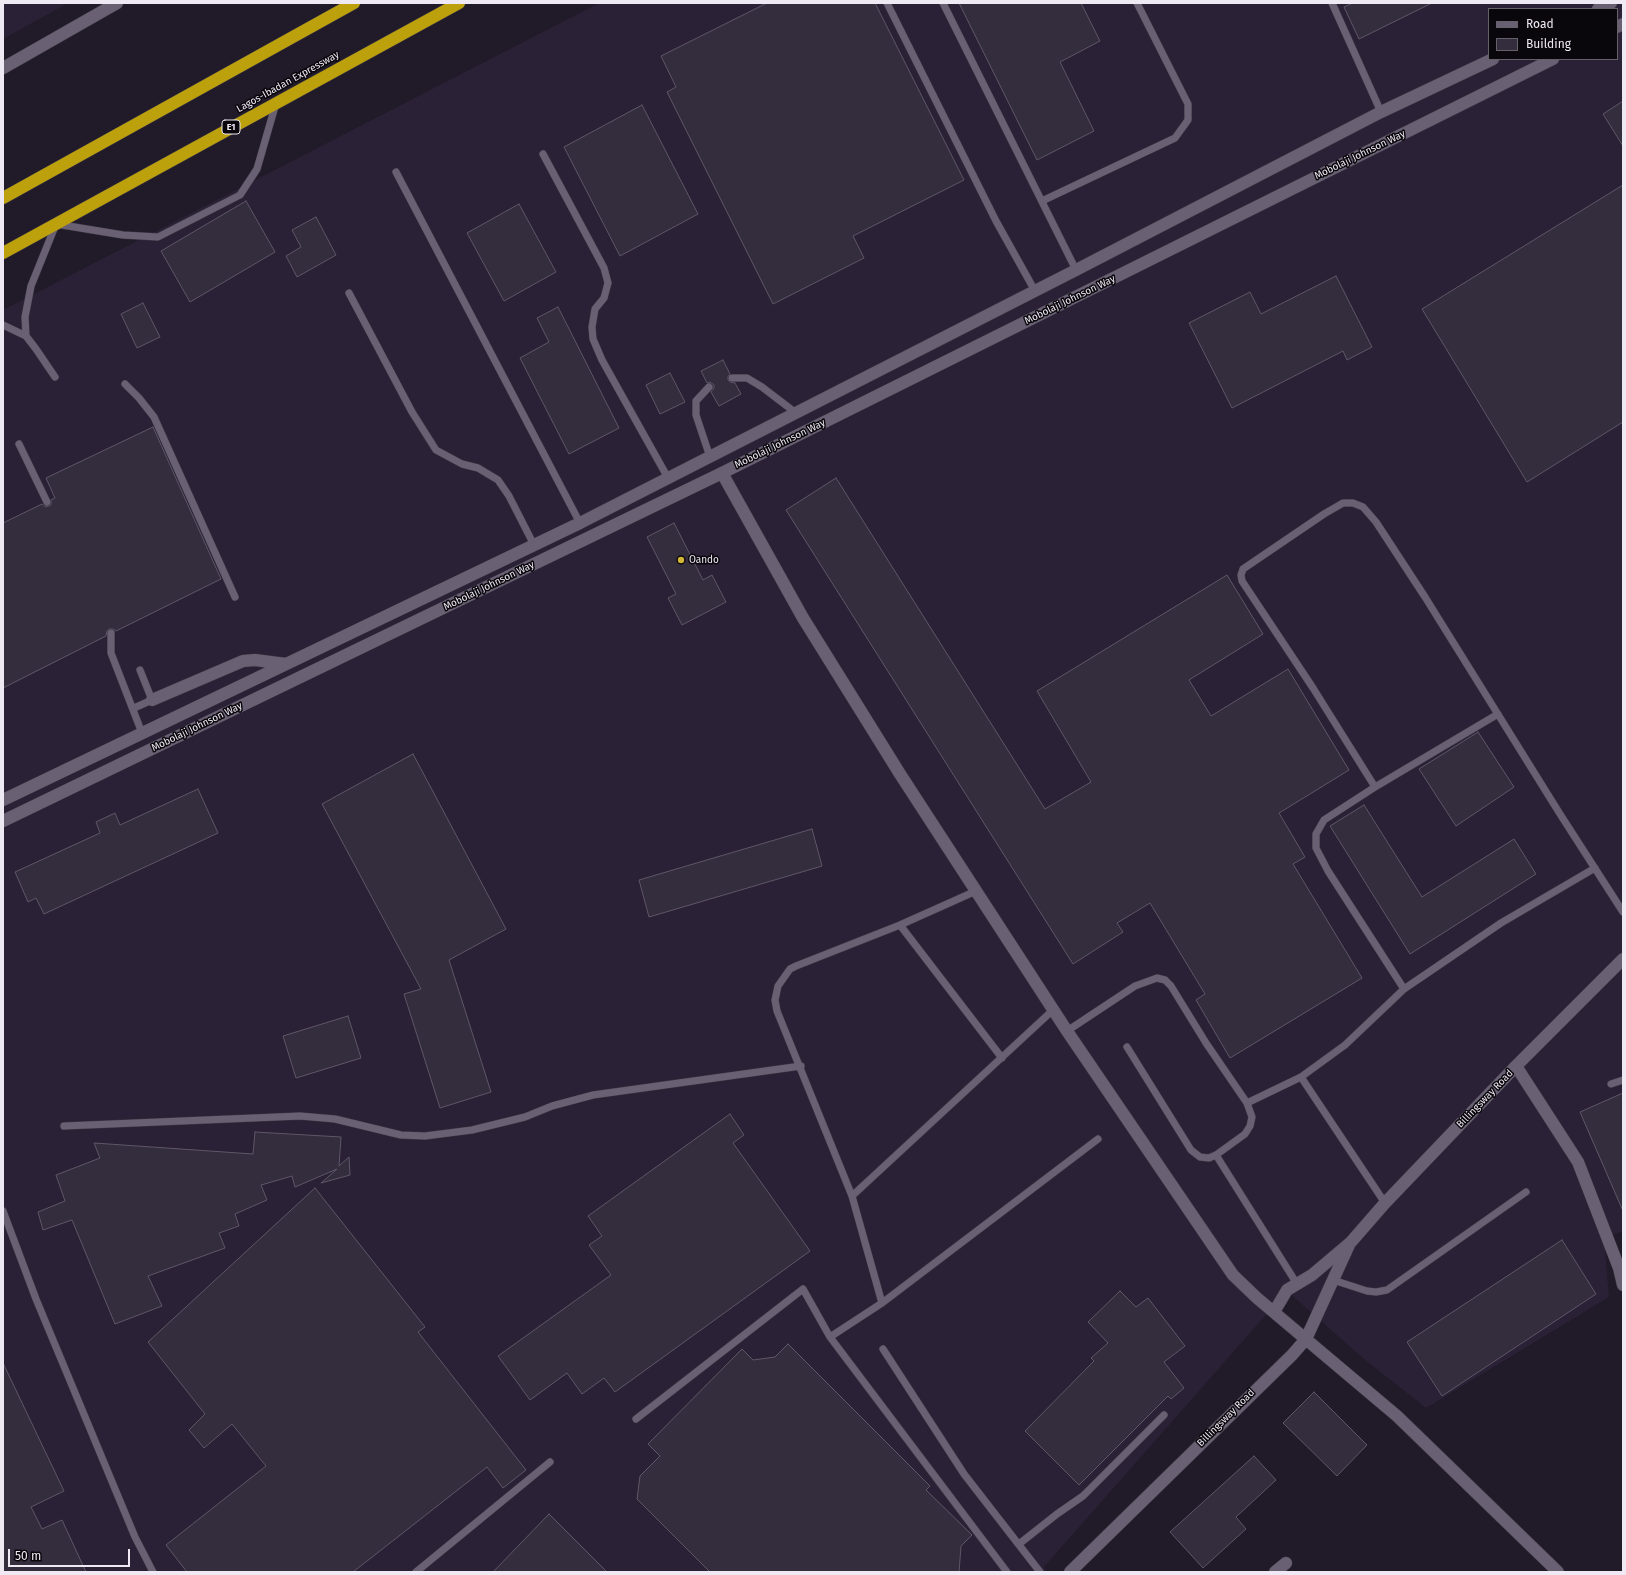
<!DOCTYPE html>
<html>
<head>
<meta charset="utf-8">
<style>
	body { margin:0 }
	#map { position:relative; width:1626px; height:1575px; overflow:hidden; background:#211a28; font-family:"Fira Sans",sans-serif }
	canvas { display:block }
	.frame { position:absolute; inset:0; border:4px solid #eee9f3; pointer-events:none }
	.legend { position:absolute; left:1488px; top:8px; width:130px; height:52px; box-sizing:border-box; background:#09060c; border:1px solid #656168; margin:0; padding:5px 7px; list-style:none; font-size:12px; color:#eee9f3 }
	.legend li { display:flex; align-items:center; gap:8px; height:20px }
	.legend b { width:20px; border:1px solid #656168 }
	.scale { position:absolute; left:8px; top:1549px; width:122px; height:18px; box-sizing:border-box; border:2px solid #eee9f3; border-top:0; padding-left:5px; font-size:12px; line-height:14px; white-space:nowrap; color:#eee9f3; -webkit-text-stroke:3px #09060c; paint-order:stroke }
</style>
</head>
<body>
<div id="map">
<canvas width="1626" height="1575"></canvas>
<div class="frame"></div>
<ul class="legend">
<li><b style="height:5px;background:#696173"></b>Road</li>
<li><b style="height:11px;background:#342d3d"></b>Building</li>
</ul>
<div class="scale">50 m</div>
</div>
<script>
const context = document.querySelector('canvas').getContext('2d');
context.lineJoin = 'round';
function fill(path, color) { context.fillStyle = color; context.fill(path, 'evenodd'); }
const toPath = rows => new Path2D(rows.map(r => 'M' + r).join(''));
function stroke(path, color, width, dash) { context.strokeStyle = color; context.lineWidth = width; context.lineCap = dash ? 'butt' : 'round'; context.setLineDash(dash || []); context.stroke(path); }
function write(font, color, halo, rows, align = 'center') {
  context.font = font + ' "Fira Sans",sans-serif'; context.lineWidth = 3; context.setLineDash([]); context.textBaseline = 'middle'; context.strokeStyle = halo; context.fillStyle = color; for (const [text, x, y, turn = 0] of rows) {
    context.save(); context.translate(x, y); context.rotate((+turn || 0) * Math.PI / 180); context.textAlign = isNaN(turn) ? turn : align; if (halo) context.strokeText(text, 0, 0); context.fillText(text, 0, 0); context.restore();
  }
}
fill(toPath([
	[3,3,68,3,3,39],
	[599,3,1623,3,1623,1231,1604,1238,1609,1297,1426,1408,1365,1360,1287,1291,1044,1567,1047,1572,3,1572,3,310],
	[1489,9,1617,9,1617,59,1489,59]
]), '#2b2136');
const building = toPath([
	[767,3,875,3,964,180,853,236,864,258,773,304,667,92,676,87,661,56,767,3],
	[959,3,1081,3,1100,41,1060,62,1094,131,1037,160,959,3],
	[1353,3,1432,3,1359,39,1344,7,1353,3],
	[1623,101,1623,146,1603,114,1623,101],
	[642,105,698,214,620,256,564,147,642,105],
	[1623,185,1623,422,1527,482,1422,309,1623,185],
	[246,201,275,252,190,302,161,251,246,201],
	[519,204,556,272,504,301,467,233,519,204],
	[316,217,336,255,297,277,286,256,301,247,292,230,316,217],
	[1336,276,1372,347,1347,360,1343,351,1232,408,1189,323,1250,292,1261,314,1336,276],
	[143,303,160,337,137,348,121,314,143,303],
	[558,307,619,428,569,454,520,358,549,342,537,318,558,307],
	[723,360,730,374,728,376,728,380,730,382,735,383,741,394,719,406,711,392,714,388,714,385,710,382,707,383,701,371,723,360],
	[670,373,685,402,660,414,646,385,670,373],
	[153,427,221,579,116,631,113,629,109,629,107,631,106,636,3,688,3,523,42,504,46,507,51,505,51,500,55,498,46,478,153,427],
	[836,478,1045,809,1091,782,1037,691,1227,575,1263,634,1189,680,1211,716,1288,669,1349,770,1279,813,1305,857,1293,864,1362,978,1230,1058,1196,1000,1205,994,1150,903,1117,923,1123,932,1073,964,786,510,836,478],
	[674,523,703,580,712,575,726,602,682,625,668,598,676,594,647,537,674,523],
	[1478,732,1514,787,1456,826,1419,769,1478,732],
	[413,754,506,929,449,960,491,1092,440,1108,404,994,421,989,322,804,413,754],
	[198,789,218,833,44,914,36,898,28,902,15,872,100,833,96,822,115,813,120,825,198,789],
	[1364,805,1422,897,1514,839,1536,874,1410,954,1330,826,1364,805],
	[812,829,822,866,649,917,639,880,812,829],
	[348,1016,361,1058,296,1078,283,1036,348,1016],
	[1623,1093,1623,1211,1580,1112,1623,1093],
	[730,1114,744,1135,733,1143,810,1251,615,1392,604,1378,582,1394,567,1373,530,1400,498,1356,611,1275,589,1245,602,1236,588,1216,730,1114],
	[255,1132,341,1137,339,1166,349,1157,350,1175,321,1183,337,1169,295,1187,292,1176,261,1185,267,1200,235,1214,239,1226,219,1233,225,1248,148,1276,162,1306,115,1324,72,1220,43,1230,38,1212,65,1201,56,1175,100,1158,94,1143,253,1154,255,1132],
	[315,1188,425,1327,418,1332,526,1470,503,1488,487,1467,353,1572,187,1572,166,1545,266,1466,232,1424,204,1448,189,1430,205,1414,148,1342,315,1188],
	[1562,1240,1596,1294,1442,1396,1407,1342,1562,1240],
	[1120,1291,1136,1307,1148,1298,1185,1346,1164,1362,1184,1388,1171,1399,1168,1396,1079,1485,1025,1431,1094,1361,1091,1358,1108,1343,1088,1322,1120,1291],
	[788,1344,930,1486,926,1490,972,1535,961,1546,959,1572,710,1572,637,1499,640,1476,660,1456,648,1444,742,1349,753,1360,775,1357,788,1344],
	[3,1363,64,1491,31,1507,42,1529,62,1520,86,1572,3,1572,3,1363],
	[1314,1392,1367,1445,1337,1476,1283,1423,1314,1392],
	[1254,1456,1276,1480,1236,1517,1246,1529,1203,1568,1170,1532,1254,1456],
	[549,1514,607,1572,493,1572,549,1514]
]);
fill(building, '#342d3d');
stroke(building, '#5f5668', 1);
const lane = toPath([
	[887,3,996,221,1035,291],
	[943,3,1076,270],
	[1332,3,1381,112],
	[543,154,604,268,608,283,604,298,595,309,592,327,593,339,602,360,668,478],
	[396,172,580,523],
	[1042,201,1175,138,1188,120,1188,104,1137,3],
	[349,293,412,412,436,450,462,464,478,468,498,480,509,496,534,545],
	[3,325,26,336,36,349,55,377],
	[26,336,25,317,31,286,56,224,123,235,158,237,240,195,257,169,276,103],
	[732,378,747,378,762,387,796,413],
	[125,384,139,398,154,417,235,597],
	[709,387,696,401,696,415,710,457],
	[19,444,47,502],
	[111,633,111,653,142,733],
	[134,708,152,700,140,670],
	[1375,787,1498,714],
	[976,891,900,925,796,966,790,969,778,986,775,1000,777,1011,852,1196,1053,1010],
	[900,925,1002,1058],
	[1404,989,1328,871,1316,848,1316,834,1324,820,1375,787,1313,688,1242,581,1241,575,1243,569,1324,514,1343,503,1353,503,1363,507,1376,522,1425,597,1560,814,1623,912],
	[1067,1031,1135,986,1157,978,1165,980,1171,986,1206,1043,1247,1103,1252,1117,1250,1126,1245,1134,1216,1155,1209,1158,1200,1157,1191,1150,1127,1047],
	[1301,1077,1385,1203],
	[1611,1084,1623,1080],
	[1247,1103,1301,1077,1345,1045,1404,989,1501,923,1595,868],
	[64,1126,300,1116,335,1119,401,1135,425,1136,472,1130,525,1117,552,1106,593,1095,801,1066],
	[1216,1155,1297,1284],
	[852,1196,882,1303,830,1337,1007,1572],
	[3,1211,36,1299,135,1537,153,1572],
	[1333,1280,1367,1291,1376,1292,1387,1290,1526,1192],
	[882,1303,1098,1139],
	[883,1349,964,1474,1040,1572],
	[636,1419,803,1289,830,1337],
	[1019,1544,1057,1514,1083,1496,1164,1415],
	[416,1572,550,1462]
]);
const street = toPath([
	[722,473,803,618,900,774,1067,1031,1233,1275,1257,1298,1397,1416,1558,1572],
	[1516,1066,1578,1162,1619,1268,1623,1285],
	[1274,1312,1287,1290,1312,1275,1351,1242,1385,1203,1516,1066,1623,959],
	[1070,1572,1292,1355,1306,1339,1349,1245],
	[1275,1572,1286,1563]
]);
const secondary = toPath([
	[1598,9,1611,3],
	[1617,27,1623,24],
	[3,68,117,3],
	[152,700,243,661,255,660,286,664],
	[3,800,580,523,1076,270,1381,112,1493,59],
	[3,821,722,473,1553,59]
]);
const highway = toPath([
	[3,198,354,3],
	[3,253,459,3]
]);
stroke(lane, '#3c3743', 8);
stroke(street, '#3c3743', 13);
stroke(secondary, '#3c3743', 13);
stroke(highway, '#3c3743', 13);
stroke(lane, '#696173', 7);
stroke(street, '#696173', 12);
stroke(secondary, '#696173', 12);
stroke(highway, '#bca10c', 12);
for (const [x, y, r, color] of [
	[681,560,4,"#d1b736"]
]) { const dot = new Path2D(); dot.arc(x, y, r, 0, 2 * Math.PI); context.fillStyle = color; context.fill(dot); stroke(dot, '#09060c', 1.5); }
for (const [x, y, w] of [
	[231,127,18]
]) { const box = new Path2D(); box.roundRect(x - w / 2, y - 7, w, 14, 3); context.fillStyle = '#09060c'; context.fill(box); stroke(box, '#eee9f3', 1); }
write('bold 9px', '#eee9f3', null, [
	["E1",231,127]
]);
write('10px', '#eee9f3', '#09060c', [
	["Lagos-Ibadan Expressway",288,82,-29],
	["Mobolaji Johnson Way",1360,155,-26],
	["Mobolaji Johnson Way",1070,300,-26],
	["Mobolaji Johnson Way",780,444,-26],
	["Mobolaji Johnson Way",489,586,-26],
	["Mobolaji Johnson Way",197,727,-26],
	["Billingsway Road",1485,1099,-46],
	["Billingsway Road",1226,1418,-45]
]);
write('10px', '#eee9f3', '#09060c', [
	["Oando",689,560]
], 'left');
</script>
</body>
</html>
